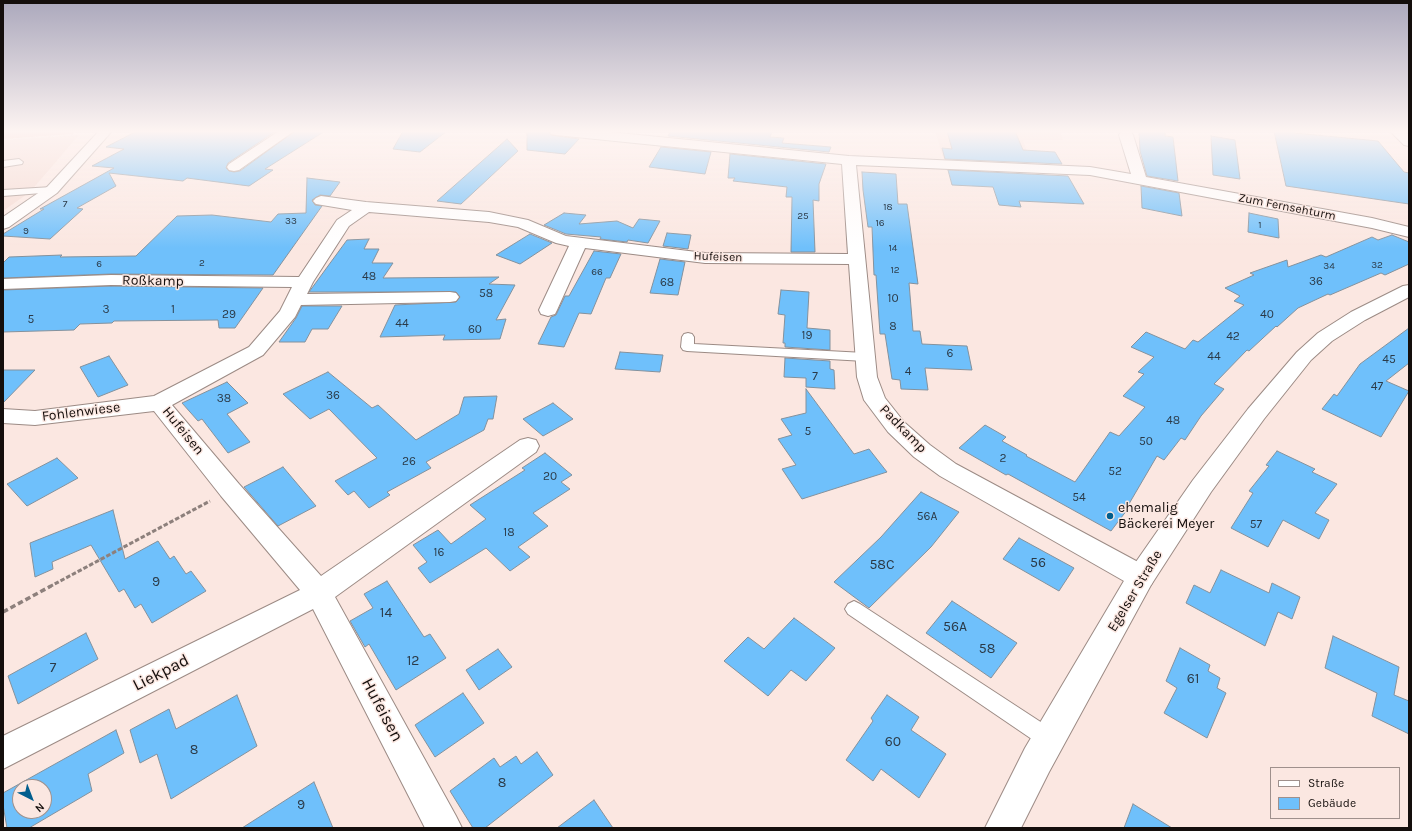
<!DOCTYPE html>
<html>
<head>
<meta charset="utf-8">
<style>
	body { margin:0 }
	#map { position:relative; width:1412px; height:831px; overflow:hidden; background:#fbe7e1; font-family:Karla,sans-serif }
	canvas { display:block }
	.frame { position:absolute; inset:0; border:4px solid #140e0c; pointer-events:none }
	.legend { position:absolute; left:1270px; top:767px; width:130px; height:52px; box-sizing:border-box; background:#fbe7e1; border:1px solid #9f908c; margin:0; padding:5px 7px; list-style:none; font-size:12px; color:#140e0c }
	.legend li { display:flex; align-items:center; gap:8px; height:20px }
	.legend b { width:20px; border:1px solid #9f908c }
	.north { position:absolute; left:12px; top:779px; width:40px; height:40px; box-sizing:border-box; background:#fbe7e1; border:1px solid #9f908c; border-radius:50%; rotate:138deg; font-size:11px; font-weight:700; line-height:16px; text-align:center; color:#140e0c }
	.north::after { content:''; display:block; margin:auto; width:14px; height:18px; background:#025e8e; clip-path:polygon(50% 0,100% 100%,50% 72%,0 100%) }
</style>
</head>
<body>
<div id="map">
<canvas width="1412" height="831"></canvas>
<div class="frame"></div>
<ul class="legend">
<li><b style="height:5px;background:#fff"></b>Straße</li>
<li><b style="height:11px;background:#6fc0fb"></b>Gebäude</li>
</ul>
<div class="north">N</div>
</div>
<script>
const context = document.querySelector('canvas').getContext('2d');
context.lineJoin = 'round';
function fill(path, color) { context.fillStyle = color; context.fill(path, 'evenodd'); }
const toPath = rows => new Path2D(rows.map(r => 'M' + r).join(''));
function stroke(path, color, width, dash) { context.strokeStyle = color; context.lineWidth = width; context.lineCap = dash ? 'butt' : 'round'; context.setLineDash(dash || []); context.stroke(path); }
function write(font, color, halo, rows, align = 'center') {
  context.font = font + ' Karla,sans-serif'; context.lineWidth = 3; context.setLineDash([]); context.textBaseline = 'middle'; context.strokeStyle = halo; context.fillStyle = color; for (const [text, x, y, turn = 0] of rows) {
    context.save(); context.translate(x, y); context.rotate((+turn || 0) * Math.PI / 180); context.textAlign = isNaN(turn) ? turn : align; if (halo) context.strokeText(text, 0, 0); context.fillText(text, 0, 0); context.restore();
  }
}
fill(toPath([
	[935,131,1060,131,1063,140,1023,140,1032,166,944,161],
	[79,135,30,192,3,211,3,140]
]), '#f5dad2');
fill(toPath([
	[3,131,75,131,73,134,3,139]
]), '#f6c1b1');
const building = toPath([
	[137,131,276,131,228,163,226,168,229,171,234,172,240,171,295,131,325,131,265,169,273,170,249,186,187,178,183,181,109,173,116,186,77,208,83,209,50,239,3,236,3,234,44,209,40,209,114,168,92,166,124,149,106,147,137,131],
	[403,131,447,131,420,152,393,149,403,131],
	[527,131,549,131,551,135,579,139,565,154,527,150,527,131],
	[671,131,772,131,770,137,784,138,782,143,831,147,829,152,668,136,671,131],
	[947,131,1015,131,1023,150,1055,152,1062,164,945,159,942,148,952,149,947,131],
	[1139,131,1165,131,1165,136,1173,137,1178,181,1147,176,1140,151,1139,131],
	[1274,131,1295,131,1295,133,1378,141,1404,172,1409,173,1409,204,1286,186,1274,131],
	[1211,136,1235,140,1240,179,1213,175,1211,136],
	[507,139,518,151,461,204,437,201,507,139],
	[661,147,711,152,705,174,649,167,661,147],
	[730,154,826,164,819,184,819,201,813,200,815,252,791,252,792,197,786,197,787,187,733,181,735,178,728,178,730,154],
	[948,170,1068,176,1084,204,1019,201,1021,207,999,205,993,187,952,185,948,170],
	[862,172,896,174,898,204,907,204,918,284,909,283,913,331,920,331,922,344,967,346,972,370,925,368,928,390,901,389,900,380,892,379,885,334,880,334,876,275,874,275,872,227,868,227,863,190,862,172],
	[307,178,340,182,330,196,320,195,312,200,315,205,322,206,273,275,111,274,3,278,3,263,9,257,62,255,60,257,136,256,177,216,212,215,271,222,278,214,306,213,307,178],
	[1141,186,1179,193,1182,216,1142,208,1141,186],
	[564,213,586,215,579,224,617,221,633,228,639,219,660,221,648,243,628,240,627,242,600,239,601,237,566,234,544,225,564,213],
	[1249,213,1278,219,1279,238,1248,232,1249,213],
	[667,233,691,235,688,249,663,246,667,233],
	[530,234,552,243,520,264,496,255,530,234],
	[1392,235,1409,242,1409,264,1385,275,1381,273,1330,295,1328,294,1298,308,1277,327,1276,326,1249,351,1247,350,1214,384,1224,389,1201,416,1185,440,1181,438,1164,460,1157,456,1126,509,1127,510,1111,531,1008,474,1006,475,959,448,985,425,1006,437,1002,441,1027,455,1026,456,1075,482,1110,432,1119,436,1145,407,1123,396,1144,374,1138,372,1154,357,1131,347,1146,332,1185,349,1193,340,1198,342,1244,305,1234,301,1240,296,1225,288,1254,275,1250,273,1287,260,1288,267,1321,255,1326,257,1372,237,1378,240,1392,235],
	[369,239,364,249,379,249,372,263,393,263,383,278,499,277,489,284,515,285,496,320,506,319,500,339,443,340,445,335,380,337,395,305,456,302,460,297,456,292,309,292,347,240,369,239],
	[594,251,621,254,610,278,606,278,591,314,579,313,564,347,538,344,551,317,556,315,565,296,569,296,594,251],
	[660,259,685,262,678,295,650,293,660,259],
	[111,286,263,288,235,328,219,328,218,320,114,321,112,323,80,324,74,330,3,332,3,290,111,286],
	[781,290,809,292,807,328,830,330,830,350,785,347,785,343,783,343,785,315,778,314,781,290],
	[302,306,342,306,328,329,312,329,305,342,279,342,296,318,302,306],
	[1409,328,1409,363,1386,381,1409,391,1381,437,1322,409,1334,394,1337,396,1360,364,1409,328],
	[620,352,663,355,660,372,615,369,620,352],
	[109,356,128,385,98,397,80,367,109,356],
	[785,358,830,361,830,369,834,370,835,389,806,387,806,378,784,377,785,358],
	[3,370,35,370,3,403,3,370],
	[328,372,372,408,378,405,416,440,459,414,464,397,497,396,493,419,488,419,484,430,426,462,431,468,387,492,390,495,369,508,354,491,348,495,335,481,377,458,329,409,310,419,283,394,328,372],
	[227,382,248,403,227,414,250,442,228,453,202,419,198,421,182,403,227,382],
	[806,389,854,454,869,449,887,472,802,499,782,469,796,465,778,439,792,435,781,419,806,413,806,389],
	[553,403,573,419,543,436,523,419,553,403],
	[1277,451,1315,469,1312,472,1337,484,1315,513,1329,520,1319,539,1283,520,1268,547,1231,528,1253,493,1249,491,1269,466,1266,465,1277,451],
	[545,453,572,475,561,482,570,489,533,513,548,526,518,547,530,557,510,571,486,548,430,583,418,568,427,562,413,545,438,530,451,544,486,519,470,505,525,470,522,468,545,453],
	[57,458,78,478,27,506,7,484,57,458],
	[283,467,316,506,278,526,244,487,283,467],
	[921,492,959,512,931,547,869,608,834,582,881,537,921,492],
	[113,510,125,559,158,541,170,559,174,556,186,574,191,571,206,591,152,623,141,604,135,608,124,589,119,592,91,545,52,562,53,569,35,577,30,543,113,510],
	[1019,538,1074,568,1059,591,1003,559,1019,538],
	[1221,570,1269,593,1272,583,1300,597,1292,619,1278,612,1265,646,1186,603,1194,585,1210,593,1221,570],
	[387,581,424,637,430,634,446,658,396,690,369,644,365,647,350,621,373,608,364,594,387,581],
	[952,601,1017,643,991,678,926,633,952,601],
	[794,618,835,648,806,681,791,670,768,696,724,661,748,637,764,649,794,618],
	[86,633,98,659,18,704,8,676,86,633],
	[1333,636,1399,667,1394,695,1409,701,1409,734,1372,716,1377,693,1325,668,1333,636],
	[1180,648,1210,665,1208,671,1220,678,1217,688,1226,693,1207,738,1164,713,1177,688,1166,681,1180,648],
	[498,649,512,667,479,690,466,670,498,649],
	[463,693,484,723,435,757,415,725,463,693],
	[237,695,257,746,171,799,157,754,140,763,130,730,169,709,176,729,237,695],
	[887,695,919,717,911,730,946,754,919,798,881,769,873,781,846,760,873,721,871,718,887,695],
	[116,730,124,753,88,774,92,791,29,828,7,828,3,805,3,793,116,730],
	[20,787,44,787,44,811,20,811,20,787],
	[537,752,553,775,485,828,473,828,450,791,494,758,500,767,516,756,521,764,537,752],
	[314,782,333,828,242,828,314,782],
	[594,800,613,828,557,828,594,800],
	[1133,804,1172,828,1124,828,1133,804]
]);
fill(building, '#6fc0fb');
stroke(building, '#84919c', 1);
const lane = toPath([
	[19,159,23,162,22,164,3,167,3,161,19,159],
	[52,187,57,190,55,192,3,196,3,190,52,187],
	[688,333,692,334,694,337,694,344,865,353,870,354,871,357,870,360,865,361,687,351,683,350,681,347,682,337,684,334,688,333],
	[854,601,860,604,1056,732,1059,739,1056,746,1049,749,1042,746,848,614,845,609,848,604,854,601]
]);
const street = toPath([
	[99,131,112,131,57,193,9,227,3,229,3,217,47,187,99,131],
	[279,131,294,131,239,170,234,171,229,170,227,167,229,164,279,131],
	[550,131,599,131,849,156,1090,167,1131,174,1119,135,1121,132,1127,131,1131,132,1133,135,1146,177,1372,218,1409,227,1409,237,1372,228,1090,175,856,165,877,377,885,398,904,422,930,445,956,464,1151,569,1155,577,1151,585,1141,588,1131,585,940,476,914,457,888,432,864,400,857,377,849,264,705,263,585,248,557,310,555,314,548,316,541,314,539,310,569,246,556,243,518,227,489,222,369,212,349,226,313,282,307,294,450,292,456,293,459,297,456,301,450,302,301,305,295,317,263,355,172,405,239,484,321,576,520,440,528,438,536,440,539,446,536,452,335,597,456,816,462,828,425,828,313,609,3,769,3,736,300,590,221,496,154,411,35,425,3,423,3,409,35,411,154,396,249,347,280,311,292,287,111,285,3,289,3,279,111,275,299,277,337,220,352,210,316,204,313,201,316,198,321,196,366,202,489,212,528,220,566,236,705,253,848,254,842,164,556,135,551,134,550,131],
	[1390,131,1404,131,1409,135,1409,146,1404,145,1390,131]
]);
const secondary = toPath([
	[1409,285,1409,297,1365,320,1332,341,1311,360,1264,419,1211,492,1151,585,1049,772,1021,828,985,828,1025,748,1131,569,1193,480,1248,409,1297,352,1318,333,1351,312,1403,286,1409,285]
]);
stroke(lane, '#9c8b85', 2);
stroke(street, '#9c8b85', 2);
stroke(secondary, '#9c8b85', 2);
stroke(toPath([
	[49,587,210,501]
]), '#8d807c', 3, [4.5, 2]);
stroke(toPath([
	[3,612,51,586]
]), '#8d807c', 3.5, [5.5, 3]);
fill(lane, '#fff');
fill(street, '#fff');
fill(secondary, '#fff');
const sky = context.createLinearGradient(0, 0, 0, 248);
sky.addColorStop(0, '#aba8bc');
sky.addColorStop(0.53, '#fdf4f2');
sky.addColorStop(1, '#fdf4f200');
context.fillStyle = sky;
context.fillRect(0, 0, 1412, 248);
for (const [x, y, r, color] of [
	[1110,516,4,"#025e8e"]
]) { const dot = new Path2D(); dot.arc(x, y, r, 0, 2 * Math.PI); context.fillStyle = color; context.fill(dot); stroke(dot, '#fbe7e1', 1.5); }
write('10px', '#2b3a48', null, [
	["7",65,204],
	["18",888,207],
	["25",803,216],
	["33",291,221],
	["16",880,223],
	["1",1260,225],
	["9",26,231],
	["14",893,248],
	["2",202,263],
	["6",99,264],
	["32",1377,265],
	["34",1329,266],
	["12",895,270],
	["66",597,272]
]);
write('12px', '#140e0c', '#fbe7e1', [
	["Zum Fernsehturm",1287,207,11],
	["Hufeisen",718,257,2]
]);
write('12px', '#2b3a48', null, [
	["48",369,277],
	["36",1316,282],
	["68",667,283],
	["58",486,294],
	["10",893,299],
	["3",106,310],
	["1",173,310],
	["29",229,315],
	["40",1267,315],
	["5",31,320],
	["44",402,324],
	["8",893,327],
	["60",475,330],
	["19",807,336],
	["42",1233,337],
	["6",950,354],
	["44",1214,357],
	["45",1389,360],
	["4",908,372],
	["7",815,377],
	["47",1377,387],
	["36",333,396],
	["38",224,399],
	["48",1173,421],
	["5",808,432],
	["50",1146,442],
	["2",1003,459],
	["26",409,462],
	["52",1115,472],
	["20",550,477],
	["54",1079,498],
	["56A",927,517],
	["57",1256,525],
	["18",509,533],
	["16",439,553]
]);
write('14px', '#140e0c', '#fbe7e1', [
	["Roßkamp",153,281,1],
	["Fohlenwiese",81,412,-7],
	["Padkamp",903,429,46],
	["Hufeisen",183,431,51],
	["Egelser Straße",1135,591,-59]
]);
write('14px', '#140e0c', '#fbe7e1', [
	["ehemalig",1118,508],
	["Bäckerei Meyer",1118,524]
], 'left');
write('14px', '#2b3a48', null, [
	["56",1038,563],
	["58C",882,565],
	["9",156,582],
	["14",386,613],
	["56A",955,627],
	["58",987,649],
	["12",413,661],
	["7",53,668],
	["61",1193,679],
	["60",893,742],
	["8",194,750],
	["8",502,783],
	["9",301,805]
]);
write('17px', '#140e0c', '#fbe7e1', [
	["Liekpad",161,673,-27],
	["Hufeisen",382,710,62]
]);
</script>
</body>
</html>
